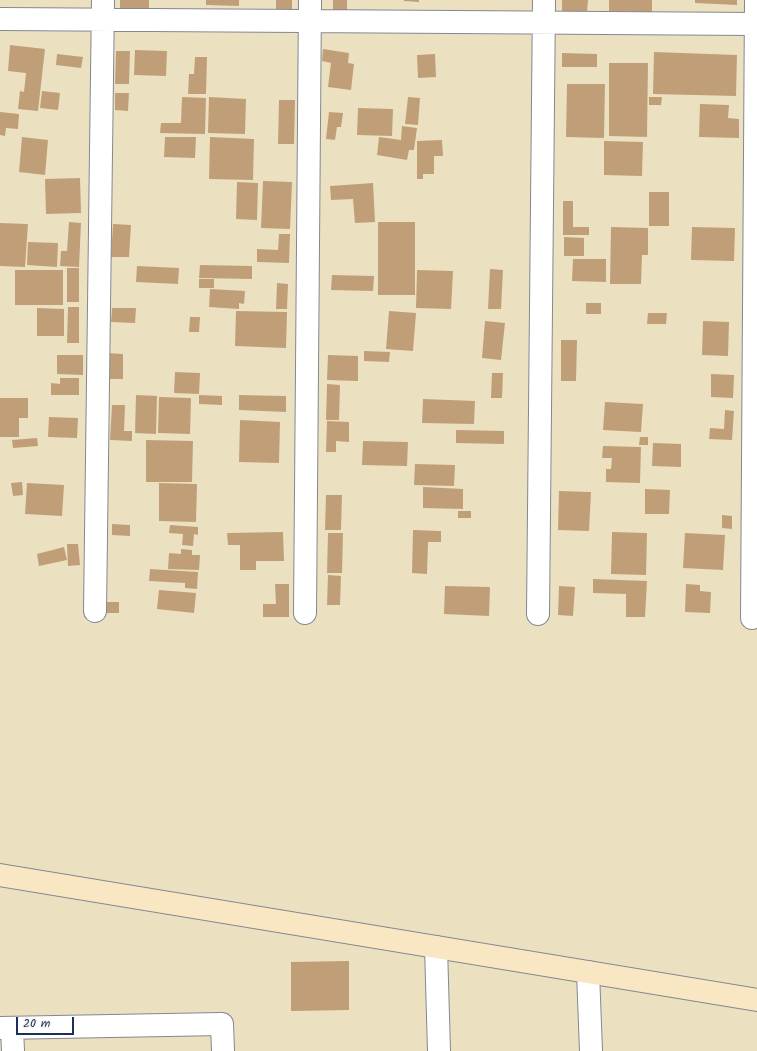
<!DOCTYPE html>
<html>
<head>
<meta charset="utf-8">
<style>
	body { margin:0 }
	#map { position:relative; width:757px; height:1051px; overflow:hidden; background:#ebe1c1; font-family:Kalam,sans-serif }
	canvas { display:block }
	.scale { position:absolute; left:16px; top:1017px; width:58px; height:18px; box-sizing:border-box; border:2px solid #1b2f5e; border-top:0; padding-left:5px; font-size:12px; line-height:14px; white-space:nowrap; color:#1b2f5e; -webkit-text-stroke:3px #f6f6f2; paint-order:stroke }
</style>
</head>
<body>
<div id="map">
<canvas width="757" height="1051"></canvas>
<div class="scale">20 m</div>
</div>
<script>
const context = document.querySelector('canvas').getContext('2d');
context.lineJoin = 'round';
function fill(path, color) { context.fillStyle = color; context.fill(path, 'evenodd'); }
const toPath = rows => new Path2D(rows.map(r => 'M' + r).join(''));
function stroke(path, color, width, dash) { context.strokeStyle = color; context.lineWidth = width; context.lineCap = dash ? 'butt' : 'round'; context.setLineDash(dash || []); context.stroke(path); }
fill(toPath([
	[120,0,149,0,149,10,120,9],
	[206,0,239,0,239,6,206,5],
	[276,0,292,0,292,9,276,9],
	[333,0,347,0,347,10,333,10],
	[404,0,419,0,419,2,404,1],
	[562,0,588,0,587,13,562,12],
	[609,0,652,0,652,12,609,11],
	[695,0,737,0,737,5,695,3],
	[10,45,45,49,38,111,18,109,20,91,24,92,26,73,8,71],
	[323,49,349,53,348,63,354,64,351,90,328,87,331,63,322,61],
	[135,50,167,51,166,76,134,75],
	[116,51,130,51,129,84,115,84],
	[654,52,737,55,736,96,653,94],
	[562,53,597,54,597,67,562,67],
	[57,54,83,57,81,68,56,65],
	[435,54,436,77,418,78,417,55],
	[195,57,207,57,206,94,188,94,189,74,194,74],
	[609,63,648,63,647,137,609,136],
	[567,84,605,84,604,138,566,137],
	[42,91,60,93,58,110,40,108],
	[115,93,129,93,128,111,115,110],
	[182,97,206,98,205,134,160,133,161,123,181,123],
	[209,97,246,99,245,134,208,133],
	[408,97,420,98,418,125,405,124],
	[649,97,662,97,661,105,649,105],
	[279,100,295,100,294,144,278,144],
	[700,104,729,105,728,118,739,119,739,138,699,137],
	[358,108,393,109,392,136,357,135],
	[0,112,19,114,18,129,6,128,5,136,0,135],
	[329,112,343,113,341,127,337,127,335,140,326,139],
	[402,126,417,128,414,150,409,150,407,160,377,155,379,137,401,140],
	[22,137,48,140,45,175,19,172],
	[165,137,196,137,195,158,164,157],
	[210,137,254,139,253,180,209,179],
	[442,140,443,156,434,156,434,174,423,174,423,179,417,179,417,141],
	[604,141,643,142,642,176,604,175],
	[80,178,81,213,46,214,45,179],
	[263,181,292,182,290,229,261,228],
	[237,182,258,183,257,220,236,219],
	[373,183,375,222,355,223,353,199,331,200,330,186],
	[649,192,669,192,669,226,649,226],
	[563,201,573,201,573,227,589,227,589,235,563,235],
	[69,222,81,223,79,267,60,266,61,251,67,251],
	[378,222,415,222,415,295,378,295],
	[0,223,28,224,25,267,0,266],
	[113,224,131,225,129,257,111,257],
	[611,227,648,228,648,255,642,255,641,284,610,284],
	[692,227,735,228,734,261,691,260],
	[279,234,290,234,289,263,257,262,257,249,278,250],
	[564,237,584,238,584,256,564,256],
	[28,242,58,243,57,267,27,265],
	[573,259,606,259,606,282,572,281],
	[200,265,252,266,252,279,199,278],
	[137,266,179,268,178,284,136,282],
	[67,268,79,268,79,302,67,302],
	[490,269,503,270,501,309,488,309],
	[15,270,63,270,63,305,15,305],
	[417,270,453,271,451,309,416,308],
	[332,275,374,276,373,291,331,290],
	[199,279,214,279,214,288,199,288],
	[277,283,288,284,287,309,276,309],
	[210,289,245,291,244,304,239,303,239,309,209,307],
	[586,303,601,303,601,314,586,314],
	[68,307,79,307,79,343,67,343],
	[37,308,64,309,64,336,37,336],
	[112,308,136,308,135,323,111,322],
	[236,311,287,312,286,348,235,346],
	[389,311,416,313,413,351,386,349],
	[648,313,667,313,666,324,647,324],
	[190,317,200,317,199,332,189,332],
	[485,321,505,323,501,360,482,358],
	[703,321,729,322,728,356,702,355],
	[561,340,577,340,576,381,561,381],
	[364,351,390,352,389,362,364,361],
	[107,353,123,354,123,379,106,379],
	[57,355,83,355,83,375,57,374],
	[328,355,358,356,358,381,327,380],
	[175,372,200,373,199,394,174,393],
	[492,373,503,373,502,398,491,398],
	[711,374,734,375,733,398,711,397],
	[60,378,79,378,79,395,51,395,51,383,60,384],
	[327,384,340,385,339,420,326,420],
	[136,395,157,396,156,434,135,433],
	[199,395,222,396,222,405,199,404],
	[239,395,286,396,286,412,239,410],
	[159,397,191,398,190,434,158,433],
	[0,398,28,398,28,418,19,418,19,437,0,437],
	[423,399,475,401,474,424,422,423],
	[605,402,643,404,641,432,603,430],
	[112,405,125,405,124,431,132,431,132,441,110,440],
	[725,410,734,411,732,440,709,439,710,428,724,429],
	[49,417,78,418,77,438,48,437],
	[240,420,280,422,279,463,239,462],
	[327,421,349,422,349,442,336,441,336,452,326,452],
	[456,430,504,431,504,444,456,443],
	[640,437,648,437,648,445,639,445],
	[37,438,38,446,13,448,12,440],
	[146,440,193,441,192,482,146,482],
	[363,441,408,442,407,466,362,465],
	[653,443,681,444,681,467,652,466],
	[603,446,641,447,640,483,606,482,606,469,611,469,612,458,602,458],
	[415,464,455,465,454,486,414,485],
	[22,482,23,495,13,496,11,483],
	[27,483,64,485,62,516,25,514],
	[159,483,197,484,196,522,159,521],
	[423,487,463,489,463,509,423,508],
	[645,489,670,490,669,514,645,514],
	[559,491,591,492,589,531,558,530],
	[326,495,342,495,341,530,325,530],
	[458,511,471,511,471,518,458,518],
	[722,515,732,516,732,529,722,528],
	[112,524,130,525,130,536,112,535],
	[170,525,198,527,198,535,194,534,193,546,182,545,183,534,169,533],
	[413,530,441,531,441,542,428,542,427,574,412,573],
	[283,532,284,561,256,561,256,570,240,570,240,545,228,545,227,533],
	[612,532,647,533,646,575,611,574],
	[328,533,343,533,342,573,327,573],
	[685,533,725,535,723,570,683,568],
	[67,544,78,544,80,565,68,566],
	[64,547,67,560,39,566,37,554],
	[181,549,192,550,192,555,200,555,199,570,168,569,169,553,181,554],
	[150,569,198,572,197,589,185,588,185,583,149,581],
	[328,575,341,576,340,605,327,605],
	[593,579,647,581,645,617,626,617,626,594,593,593],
	[275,584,289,584,289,617,263,617,263,604,276,604],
	[686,584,700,585,700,591,711,592,710,613,685,612],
	[445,586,490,587,489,616,444,614],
	[559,586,575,587,573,616,558,615],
	[159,590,196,593,194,613,157,609],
	[107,602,119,602,119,613,107,613],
	[349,961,349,1010,291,1011,291,962]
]), '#c09f78');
const street = toPath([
	[0,19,757,24],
	[95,611,103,0],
	[305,613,310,0],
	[538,614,544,0],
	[752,618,756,0],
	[436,947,439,1051],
	[588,972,591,1051],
	[0,1028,222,1024,223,1051],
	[12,1028,13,1051]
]);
const secondary = toPath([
	[0,875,757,1000]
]);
stroke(street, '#838890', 24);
stroke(secondary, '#838890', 24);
stroke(street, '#fff', 22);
stroke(secondary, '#f9e7c3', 22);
</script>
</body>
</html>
